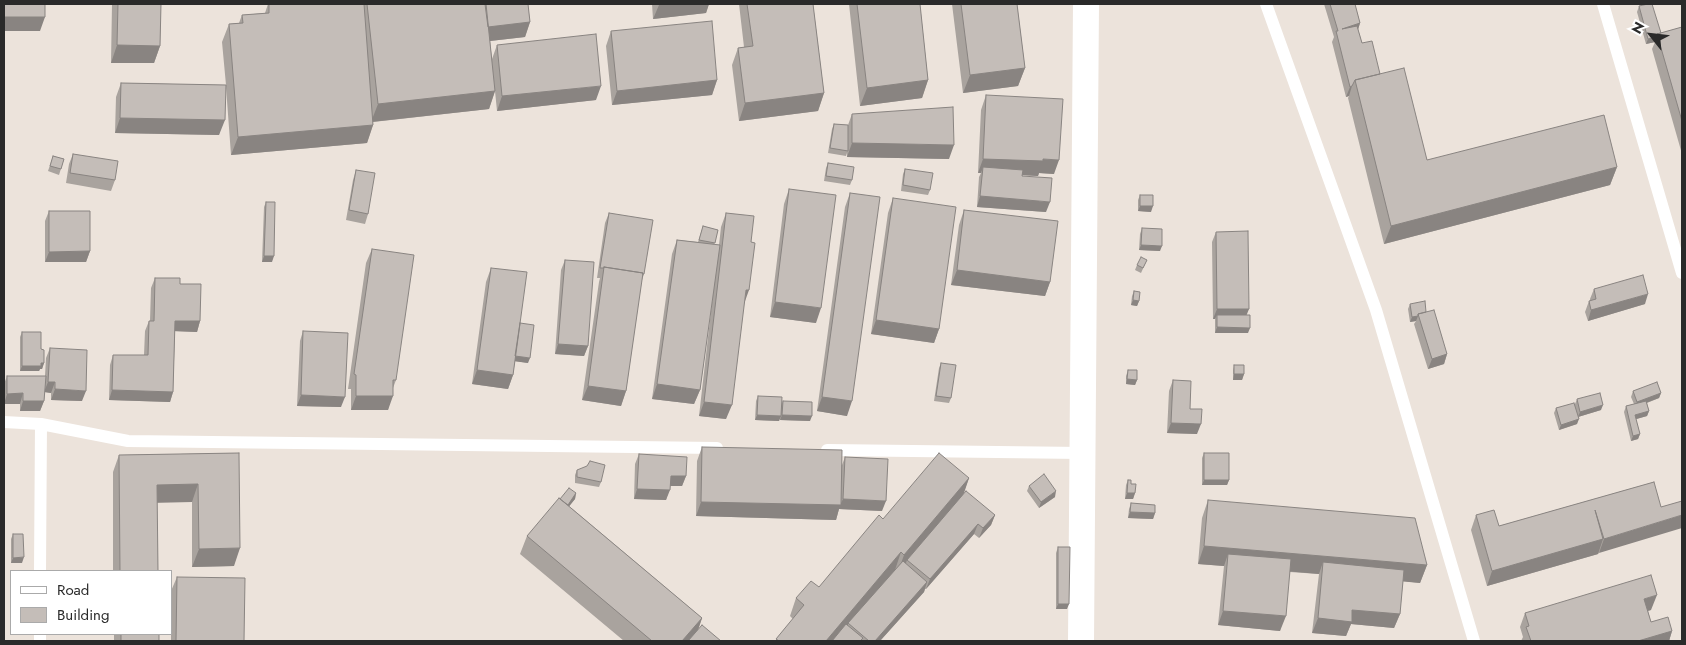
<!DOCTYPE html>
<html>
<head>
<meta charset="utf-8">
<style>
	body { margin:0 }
	#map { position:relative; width:1686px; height:645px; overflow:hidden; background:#ece3db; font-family:Jost,sans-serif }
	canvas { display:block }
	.frame { position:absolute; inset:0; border:5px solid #2a2a2a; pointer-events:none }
	.legend { position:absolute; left:10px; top:570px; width:162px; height:65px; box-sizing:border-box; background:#fff; border:1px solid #aaa; margin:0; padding:6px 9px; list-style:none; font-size:15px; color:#2a2a2a }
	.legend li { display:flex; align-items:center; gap:10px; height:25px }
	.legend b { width:25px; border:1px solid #aaa }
	.north { position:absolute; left:1626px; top:10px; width:50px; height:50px; -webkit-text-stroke:4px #fff; paint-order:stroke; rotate:299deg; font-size:14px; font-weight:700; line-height:20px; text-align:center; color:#2a2a2a }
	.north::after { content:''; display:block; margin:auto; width:18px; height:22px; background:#2a2a2a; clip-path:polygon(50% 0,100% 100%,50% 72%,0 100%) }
</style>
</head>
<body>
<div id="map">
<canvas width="1686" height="645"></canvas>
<div class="frame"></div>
<ul class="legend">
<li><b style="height:6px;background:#fff"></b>Road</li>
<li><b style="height:14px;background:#c4bdb8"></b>Building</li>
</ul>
<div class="north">N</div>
</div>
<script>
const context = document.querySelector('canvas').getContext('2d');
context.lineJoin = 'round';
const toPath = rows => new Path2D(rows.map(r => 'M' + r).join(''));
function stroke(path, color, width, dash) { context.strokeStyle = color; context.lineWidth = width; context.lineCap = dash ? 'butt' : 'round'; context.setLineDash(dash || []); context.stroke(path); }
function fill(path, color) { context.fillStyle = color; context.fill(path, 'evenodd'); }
stroke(toPath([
	[1266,4,1376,310,1474,641],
	[1603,4,1682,273],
	[4,422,41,424,128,441,717,448],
	[827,450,1083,453],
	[40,571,41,424],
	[40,641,40,634]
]), '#fff', 12);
stroke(toPath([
	[1081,641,1086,4]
]), '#fff', 26);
fill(toPath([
	[112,4,161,4,160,46,154,63,111,63],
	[268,4,528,4,530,22,525,37,490,41,492,59,497,45,596,100,497,111,495,91,489,109,373,122,373,125,367,143,231,155,226,87,219,135,115,133,116,97,121,83,226,85,222,42,229,24,239,23,242,15,265,13],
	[652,4,709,4,706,13,653,19],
	[739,4,813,4,824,93,818,111,739,121,732,65,738,48,744,47],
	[849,4,920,4,928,80,922,98,860,106],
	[952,4,1017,4,1025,68,1018,86,963,93],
	[1324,4,1355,4,1360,23,1358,29,1362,43,1380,74,1427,160,1617,167,1610,185,1384,244,1348,98,1349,96,1346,97,1332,42,1334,37],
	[1639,6,1661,33,1682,27,1682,154,1652,49,1655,42,1646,44,1637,12],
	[611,31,717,80,712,95,612,105,606,46],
	[986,95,1054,174,1039,173,1038,176,1022,175,1046,212,977,207,979,177,981,173,978,173,981,110],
	[852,114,949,159,847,157,847,153,846,156,828,153,832,129,834,124,848,125],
	[73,154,115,180,111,191,66,183,69,164],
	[53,156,64,159,59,175,48,171],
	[828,163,852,180,850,185,824,181,826,168],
	[905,169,930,190,928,195,901,191,903,174],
	[356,170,368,214,365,224,346,220,353,180],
	[789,189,816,323,770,317,784,204],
	[850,193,847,416,817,411,845,207],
	[1140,195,1151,212,1138,211,1138,200],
	[893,198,939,329,934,343,871,334,888,213],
	[266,202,272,262,262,262,264,207],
	[964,210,1050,282,1045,296,951,285,959,225],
	[49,211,90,251,86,262,45,262,45,221],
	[609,213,644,274,641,283,626,391,621,406,582,400,599,282,600,278,597,278,605,223],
	[726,213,744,304,726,419,699,416,714,285,700,390,694,404,652,399,672,254,677,240,698,242,703,226,718,230,714,245,719,245,721,227],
	[1142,228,1160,251,1139,250,1140,234],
	[1216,232,1246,315,1248,333,1215,333,1215,319,1213,319,1212,242],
	[372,249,396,380,393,388,388,410,351,410,351,389,348,389,366,263],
	[565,260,588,346,584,356,555,354,561,270],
	[1147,260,1141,273,1135,270,1137,265],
	[491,268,520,323,528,363,515,361,513,375,508,389,472,384,486,282],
	[155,278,180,284,200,321,197,332,175,331,173,392,170,402,109,400,110,365,113,355,144,355,145,331,149,321,150,321,151,288],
	[1594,289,1645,304,1588,321,1585,312,1589,301,1590,301,1590,299],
	[1134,291,1139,301,1137,306,1131,305,1132,296],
	[1410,304,1426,312,1447,354,1444,364,1428,369,1414,324,1416,321,1410,322,1408,309],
	[303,331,341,407,297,406,300,341],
	[22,332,41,349,44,363,42,369,40,369,39,371,20,371,20,337],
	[50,348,82,401,51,400,51,393,45,392,44,401,40,411,20,411,20,404,4,404,4,384,7,376,45,376,46,358],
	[941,363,951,398,949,403,934,401,939,368],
	[1234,365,1244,374,1242,380,1233,380,1233,370],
	[1128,370,1137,380,1135,385,1126,384,1126,376],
	[1173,380,1190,409,1197,434,1167,433,1169,391],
	[1633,391,1661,393,1659,398,1647,403,1649,411,1647,416,1636,419,1640,434,1638,439,1631,441,1624,412,1626,406,1634,404,1631,397],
	[758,396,781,405,783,401,810,421,780,420,780,417,779,421,755,420,756,401],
	[1577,399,1601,410,1578,417,1577,424,1559,430,1554,413,1556,408,1575,404],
	[702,447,842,465,845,457,882,511,839,509,836,520,696,516,697,461],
	[239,453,234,566,192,567,192,502,157,502,158,571,113,571,113,472,119,455],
	[1204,453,1229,480,1227,485,1202,485,1202,458],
	[639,454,686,476,682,486,670,486,666,500,634,499,635,464],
	[577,470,601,482,599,487,575,483,575,475],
	[969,478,963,494,995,515,991,525,979,538,974,534,926,589,925,589,924,592,880,641,776,641,776,639,793,619,790,616,796,598,819,587,883,519],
	[1128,480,1131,484,1135,493,1133,499,1125,499,1126,485],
	[1654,482,1598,554,1487,586,1471,530,1476,515,1499,526],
	[1029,486,1055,497,1039,508,1027,491],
	[576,493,575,499,569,506,702,618,698,630,721,641,624,641,520,554,527,536,560,499],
	[1208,500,1427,565,1420,583,1403,581,1400,614,1394,628,1351,624,1346,636,1312,633,1319,574,1290,572,1280,631,1218,625,1224,566,1198,564,1202,518],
	[1131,503,1155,513,1153,519,1128,518,1129,509],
	[13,534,22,563,11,563,11,539],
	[1058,547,1067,609,1056,609,1056,553],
	[177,577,244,641,171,641,171,591],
	[1651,610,1648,611,1651,622,1672,631,1669,641,1521,641,1523,637,1520,627,1525,613],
	[114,634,159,634,159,641,114,641]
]), '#a9a39e');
fill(toPath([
	[667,4,709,4,706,13,653,19,659,5],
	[4,17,45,17,40,31,4,31],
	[530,22,525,37,481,42,487,27],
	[1360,23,1357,33,1342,29],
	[1656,37,1655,42,1646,44,1648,39],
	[117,45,160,46,154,63,111,63],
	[1025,68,1018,86,963,93,970,75],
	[717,80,712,95,612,105,617,91],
	[928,80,922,98,860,106,867,88],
	[601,86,596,100,497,111,502,96],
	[1352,86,1349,96,1346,97,1350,87],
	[495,91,489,109,371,122,378,104],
	[824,93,818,111,739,121,745,103],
	[120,118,225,120,219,135,115,133],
	[373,125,367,143,231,155,238,137],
	[852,143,954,145,949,159,847,157],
	[983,159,1043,159,1059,160,1054,174,1039,173,1038,176,982,173,983,167,981,173,978,173],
	[1617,167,1610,185,1384,244,1391,226],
	[980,196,1050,202,1046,212,977,207],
	[1140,206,1153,206,1151,212,1138,211],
	[1141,245,1162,246,1160,251,1139,250],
	[90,251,86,262,45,262,49,252],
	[264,256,274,256,272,262,262,262],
	[957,270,1050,282,1045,296,951,285],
	[746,290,749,290,744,304],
	[1648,294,1645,304,1588,321,1591,310],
	[1133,300,1139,301,1137,306,1131,305],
	[775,302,821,308,816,323,770,317],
	[1217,309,1249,309,1245,319,1217,315,1215,319,1213,319],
	[1418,316,1416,321,1410,322,1412,317],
	[876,320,939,329,934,343,871,334],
	[175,321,200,321,197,332,171,331],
	[1217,327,1250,328,1248,333,1215,333],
	[558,344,588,346,584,356,555,354],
	[1447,354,1444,364,1428,369,1432,359],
	[515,356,530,358,528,363,513,361],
	[41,363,44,363,42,369,40,369,39,371,20,371,22,366],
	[477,370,513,375,508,389,472,384],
	[1234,374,1244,374,1242,380,1233,380],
	[1127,379,1137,380,1135,385,1126,384],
	[48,382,55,382,51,393,44,392],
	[657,384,700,390,694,404,652,399],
	[588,386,626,391,621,406,582,400],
	[55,389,86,391,82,401,51,400],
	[112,390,173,392,170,402,109,400],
	[23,393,20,404,4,404,7,394],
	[1661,393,1659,398,1635,407,1637,402],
	[301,395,345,397,341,407,297,406],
	[356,396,393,396,388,410,351,410],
	[822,397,852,401,847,416,817,411],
	[23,401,44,401,40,411,20,411],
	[704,402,732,405,726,419,699,416],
	[1603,405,1601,410,1578,417,1580,412],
	[1649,411,1647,416,1633,420,1635,415],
	[757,415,781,416,779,421,755,420],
	[782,415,812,416,810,421,780,420],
	[1579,419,1577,424,1559,430,1561,425],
	[1171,423,1201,424,1197,434,1167,433],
	[1640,434,1638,439,1631,441,1633,436],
	[671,476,686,476,682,486,667,486],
	[969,478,963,496,907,560,906,563,898,572,904,555],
	[1204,480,1229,480,1227,485,1202,485],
	[198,484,192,502,150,503,157,485],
	[637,489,670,490,666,500,634,499],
	[1056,491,1055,497,1039,508,1041,502],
	[576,493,575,499,559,519,561,514],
	[1127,493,1135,493,1133,499,1125,499],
	[843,499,886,501,882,511,839,509,836,520,696,516,701,502,840,505],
	[1130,512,1155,513,1153,519,1128,518],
	[995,515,991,525,979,538,983,528],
	[1682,515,1682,528,1599,553,1604,539],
	[978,524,974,534,926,589,930,579],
	[1603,539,1598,554,1487,586,1492,571],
	[1204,546,1427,565,1420,583,1322,574,1323,562,1319,574,1227,566,1228,554,1224,566,1198,564],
	[240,548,234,566,192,567,199,549],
	[901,552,895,570,849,624,848,623,848,626,835,641,826,641],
	[24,557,22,563,11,563,13,558],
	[927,582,924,592,880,641,875,641],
	[1657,595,1651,610,1639,613,1644,599],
	[1058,604,1069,604,1067,609,1056,609],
	[1352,610,1400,614,1394,628,1351,624,1346,636,1312,633,1318,618],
	[1223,611,1286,616,1280,631,1218,625],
	[702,618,696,636,691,641,682,641],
	[1672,631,1669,641,1638,641]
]), '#898481');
const building = toPath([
	[4,4,45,4,45,17,4,17,4,4],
	[118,4,161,4,160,46,117,45,118,4],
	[269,4,364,4,373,125,238,137,229,24,243,23,242,15,269,13,269,4],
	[367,4,486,4,495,91,378,104,367,4],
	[485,4,528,4,530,22,488,27,485,4],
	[747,4,813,4,824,93,745,103,738,48,753,46,747,4],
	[857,4,920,4,928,80,867,88,857,4],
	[961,4,1017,4,1025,68,970,75,961,4],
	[1330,4,1355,4,1360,23,1342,29,1357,26,1362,43,1372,41,1380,74,1355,80,1352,86,1350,87,1336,31,1338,31,1330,4],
	[1648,4,1652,4,1661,33,1657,34,1656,37,1648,39,1639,6,1648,4],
	[712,21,717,80,617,91,611,31,712,21],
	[1682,27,1682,121,1657,34,1682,27],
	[596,34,601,86,502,96,497,45,596,34],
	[1404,68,1427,160,1604,115,1617,167,1391,226,1355,80,1404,68],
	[121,83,226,85,225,120,120,118,121,83],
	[986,95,1063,99,1059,160,1043,159,1043,161,983,159,986,95],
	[953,107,954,145,852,143,852,114,953,107],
	[834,124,848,125,848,151,830,148,834,124],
	[73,154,118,161,115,180,70,173,73,154],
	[53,156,64,159,61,169,50,166,53,156],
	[828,163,854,167,852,180,826,176,828,163],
	[983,167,1023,170,1022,176,1052,178,1050,202,980,196,983,167],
	[905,169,933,173,930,190,903,185,905,169],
	[356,170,375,173,368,214,349,210,356,170],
	[789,189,836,195,821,308,775,302,789,189],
	[850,193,880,197,852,401,822,397,850,193],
	[1140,195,1153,195,1153,206,1140,206,1140,195],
	[893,198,956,207,939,329,876,320,893,198],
	[266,202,275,202,274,256,264,256,266,202],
	[964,210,1058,221,1050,282,957,270,964,210],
	[49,211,90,211,90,251,49,252,49,211],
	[609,213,653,220,644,274,642,274,643,273,604,267,604,268,600,268,609,213],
	[726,213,754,216,751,242,755,243,749,290,746,290,732,405,704,402,726,213],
	[703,226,718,230,715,243,699,240,703,226],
	[1142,228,1162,229,1162,246,1141,245,1142,228],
	[1248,231,1249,309,1217,309,1216,232,1248,231],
	[677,240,720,245,700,390,657,384,677,240],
	[372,249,414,255,396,380,393,380,393,396,356,396,356,375,354,374,372,249],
	[1141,257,1147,260,1143,268,1137,265,1141,257],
	[565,260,594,262,588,346,558,344,565,260],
	[604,267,643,273,626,391,588,386,604,267],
	[491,268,527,272,513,375,477,370,491,268],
	[1643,275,1648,294,1591,310,1589,301,1596,299,1594,289,1643,275],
	[155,278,180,278,180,284,201,284,200,321,175,321,173,392,112,390,113,355,148,355,149,321,154,321,155,278],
	[1134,291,1140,292,1139,301,1133,300,1134,291],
	[1425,301,1426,312,1418,314,1418,316,1412,317,1410,304,1425,301],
	[1434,310,1447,354,1432,359,1418,314,1434,310],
	[1217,315,1250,315,1250,328,1217,327,1217,315],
	[520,323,534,325,530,358,515,356,520,323],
	[303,331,348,333,345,397,301,395,303,331],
	[22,332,41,332,41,349,44,350,44,363,41,363,41,366,22,366,22,332],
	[50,348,87,350,86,391,55,389,55,382,48,382,50,348],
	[941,363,956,365,951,398,936,396,941,363],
	[1234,365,1244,365,1244,374,1234,374,1234,365],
	[1128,370,1137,370,1137,380,1127,379,1128,370],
	[7,376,46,376,44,401,23,401,23,393,7,394,7,376],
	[1173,380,1191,381,1190,409,1202,409,1201,424,1171,423,1173,380],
	[1657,382,1661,393,1637,402,1633,391,1657,382],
	[1600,393,1603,405,1580,412,1577,399,1600,393],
	[758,396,782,397,781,416,757,415,758,396],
	[783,401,812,402,812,416,782,415,783,401],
	[1646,401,1649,411,1635,415,1640,434,1633,436,1626,406,1646,401],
	[1574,403,1579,419,1561,425,1556,408,1574,403],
	[702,447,842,450,841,505,701,502,702,447],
	[239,453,240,548,199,549,198,484,157,485,158,571,120,571,119,455,239,453],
	[939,453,969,478,904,555,901,552,826,641,779,641,776,639,804,605,796,598,811,581,819,587,879,515,883,519,939,453],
	[1204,453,1229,453,1229,480,1204,480,1204,453],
	[639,454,687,457,686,476,671,476,670,490,637,489,639,454],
	[845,457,888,459,886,501,843,499,845,457],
	[590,461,605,465,601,482,577,477,577,470,587,466,590,461],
	[1044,474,1056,491,1041,502,1029,486,1044,474],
	[1128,480,1131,480,1131,484,1136,484,1135,493,1127,493,1128,480],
	[1654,482,1661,507,1682,501,1682,515,1604,539,1595,510,1603,539,1492,571,1476,515,1494,510,1499,526,1654,482],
	[569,488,576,493,568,505,560,499,569,488],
	[966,491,995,515,983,528,978,524,930,579,907,560,966,491],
	[559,498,702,618,682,641,652,641,527,536,559,498],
	[1208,500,1415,518,1427,565,1204,546,1208,500],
	[1131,503,1155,505,1155,513,1130,512,1131,503],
	[13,534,23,534,24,557,13,558,13,534],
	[1058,547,1070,547,1069,604,1058,604,1058,547],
	[1228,554,1291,559,1286,616,1223,611,1228,554],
	[903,561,927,582,875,641,869,641,848,623,903,561],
	[1323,562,1404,570,1400,614,1352,610,1352,622,1318,618,1323,562],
	[1651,575,1657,595,1644,599,1651,622,1668,617,1672,631,1638,641,1531,641,1526,627,1529,626,1525,613,1651,575],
	[177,577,245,578,244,641,176,641,177,577],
	[846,624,863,638,860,641,832,641,846,624],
	[702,625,721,641,688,641,702,625],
	[121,634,159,634,159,641,121,641,121,634]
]);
fill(building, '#c4bdb8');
stroke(building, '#898481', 1);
</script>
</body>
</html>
